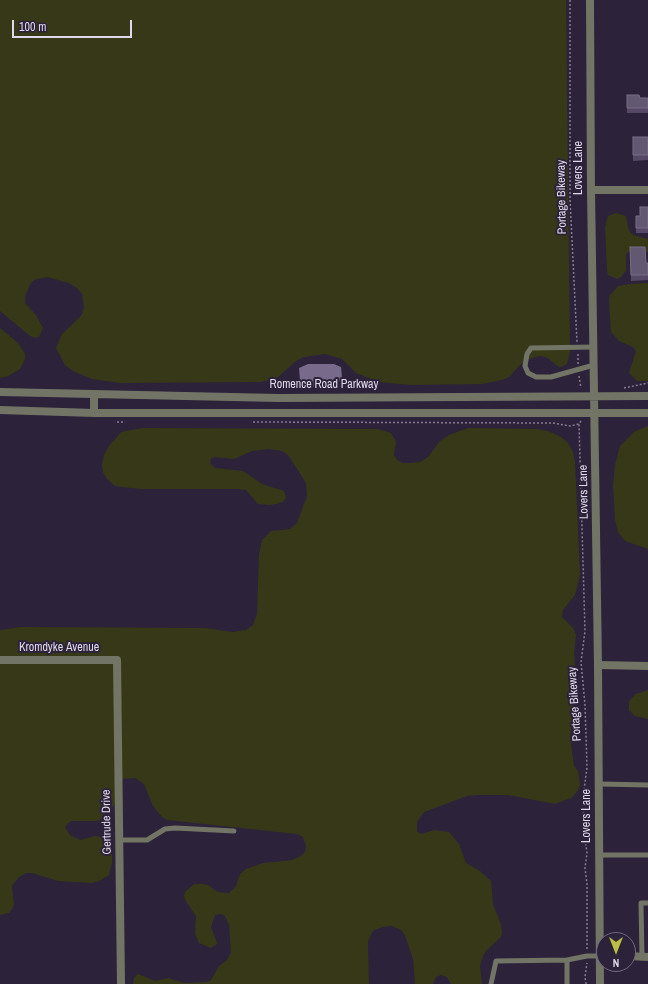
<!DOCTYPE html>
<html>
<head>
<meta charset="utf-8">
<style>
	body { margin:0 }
	#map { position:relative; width:648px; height:984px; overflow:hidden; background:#2c223a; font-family:"Archivo Narrow",sans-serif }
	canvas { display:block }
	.north { position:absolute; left:596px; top:932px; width:40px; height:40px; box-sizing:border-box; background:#2c223a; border:1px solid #746b80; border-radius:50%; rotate:180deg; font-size:11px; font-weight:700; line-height:16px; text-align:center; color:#dfd9e9 }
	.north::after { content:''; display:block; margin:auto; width:14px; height:18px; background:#bbc044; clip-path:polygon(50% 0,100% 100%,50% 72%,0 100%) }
	.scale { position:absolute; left:12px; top:20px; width:120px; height:18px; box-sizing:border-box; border:2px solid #dfd9e9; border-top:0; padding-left:5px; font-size:12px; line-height:14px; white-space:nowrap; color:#dfd9e9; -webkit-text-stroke:3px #2c223a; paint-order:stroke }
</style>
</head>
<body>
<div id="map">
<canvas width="648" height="984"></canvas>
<div class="north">N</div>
<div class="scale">100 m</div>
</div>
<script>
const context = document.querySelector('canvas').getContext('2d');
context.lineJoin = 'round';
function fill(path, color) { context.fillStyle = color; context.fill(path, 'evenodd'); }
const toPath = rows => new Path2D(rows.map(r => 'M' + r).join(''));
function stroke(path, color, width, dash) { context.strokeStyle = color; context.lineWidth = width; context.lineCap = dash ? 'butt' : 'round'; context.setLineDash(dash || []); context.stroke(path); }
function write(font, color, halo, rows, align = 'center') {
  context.font = font + ' "Archivo Narrow",sans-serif'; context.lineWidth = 4; context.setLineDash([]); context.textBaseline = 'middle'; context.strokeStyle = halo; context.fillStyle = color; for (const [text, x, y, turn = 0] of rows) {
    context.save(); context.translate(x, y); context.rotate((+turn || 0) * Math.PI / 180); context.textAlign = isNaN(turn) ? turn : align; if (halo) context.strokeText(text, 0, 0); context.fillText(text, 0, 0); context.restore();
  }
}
fill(toPath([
	[0,0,566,0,570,352,567,364,563,366,559,367,546,357,539,356,529,359,521,364,509,377,502,380,482,384,410,385,379,382,356,373,342,359,325,354,304,357,296,361,277,378,261,382,120,383,92,379,73,371,65,365,56,348,62,334,81,316,84,308,82,294,77,288,69,283,47,277,34,280,30,284,25,297,25,303,36,315,43,328,39,337,36,338,30,336,0,311],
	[616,213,626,216,629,231,633,235,648,239,648,252,632,250,628,252,626,255,626,271,621,277,617,279,608,275,607,270,605,227,608,216],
	[648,283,648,381,637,381,629,373,636,351,633,347,619,341,611,332,609,300,610,295,618,286,630,284],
	[0,328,18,343,25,354,25,359,20,369,8,376,0,378],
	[648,426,648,549,625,541,618,532,615,519,613,485,615,465,620,446,634,432],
	[142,428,378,429,391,433,396,442,394,455,397,460,403,463,410,463,420,462,428,457,440,441,449,435,468,428,537,429,548,431,561,437,568,443,573,452,575,461,580,575,575,595,563,610,562,617,573,628,576,635,574,653,577,692,570,737,574,766,578,771,580,785,577,792,571,798,555,804,508,795,478,795,467,796,424,812,417,822,417,832,422,834,434,830,449,832,459,844,466,863,480,871,491,881,493,904,501,924,502,932,501,937,486,951,483,956,480,966,482,984,451,984,447,977,441,975,436,977,433,984,415,984,413,959,405,935,401,930,392,926,383,927,374,930,371,934,368,942,369,984,133,984,134,978,138,974,155,981,168,978,184,983,207,982,211,980,219,966,227,960,231,952,229,925,225,916,221,914,215,915,211,927,217,943,216,945,211,948,199,943,195,934,196,916,187,903,184,897,185,892,194,884,202,884,208,885,218,892,229,893,236,886,240,874,246,869,263,863,292,860,301,856,305,852,306,846,303,837,297,834,167,820,162,817,153,806,144,784,135,778,122,779,114,805,106,817,97,821,71,821,65,827,70,835,80,840,95,836,106,837,109,839,112,849,112,863,109,875,99,881,92,883,58,881,32,873,26,873,19,877,12,886,14,905,12,909,9,913,0,915,0,630,20,627,204,628,233,632,246,630,253,625,257,614,259,555,262,540,271,531,290,529,297,523,307,496,306,483,288,455,282,451,268,449,252,451,234,459,214,457,211,459,210,463,215,468,243,471,262,484,284,491,286,498,283,502,276,504,269,505,258,504,246,490,237,489,140,489,115,486,107,479,103,472,102,465,104,455,109,446,121,432],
	[648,690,648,719,635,716,629,710,629,701,636,694]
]), '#373818');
fill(toPath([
	[308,364,334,364,341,367,342,377,339,382,329,386,313,387,300,381,299,368]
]), '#776a8a');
stroke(toPath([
	[570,0,570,199,577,342],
	[578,354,578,364],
	[579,376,581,388],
	[624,388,648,383],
	[581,421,579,424,585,631,581,662,585,705,587,767,583,798,584,832,587,853,585,868,587,884,587,949],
	[117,422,125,422],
	[253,422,553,423,570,426,579,424],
	[586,984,585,977,587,963]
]), '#867e92', 1.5, [2, 2]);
stroke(toPath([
	[594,347,531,348,527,354,525,366,528,373,536,377,551,377,594,365],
	[599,784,648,785],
	[119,840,147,840,165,829,175,828,234,831],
	[599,855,648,855],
	[642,957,641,903,648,903],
	[567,960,567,984],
	[491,984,496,961,567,960,587,956,599,956]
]), '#727465', 5);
stroke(toPath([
	[591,190,648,190],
	[0,660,117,660,121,984],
	[598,665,648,666],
	[628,956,648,957]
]), '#727465', 8);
stroke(toPath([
	[590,0,591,190,598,665,600,984],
	[0,392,278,398,648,396],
	[0,410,94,413,648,413],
	[94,413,94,394]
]), '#727465', 8);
fill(toPath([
	[627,95,640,98,648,98,648,113,627,113],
	[633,137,648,137,648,160,633,161],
	[648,207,648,233,636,233,636,216,640,216],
	[630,247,646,263,648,263,648,280,631,281]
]), '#544864');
const building = toPath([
	[627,95,639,95,640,98,648,98,648,108,627,108,627,95],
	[633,137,648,137,648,155,633,155,633,137],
	[640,207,648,207,648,228,636,228,636,216,640,216,640,207],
	[630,247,645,247,646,263,648,263,648,275,631,275,630,247]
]);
fill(building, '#625872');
stroke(building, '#766c85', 1);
write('12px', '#dfd9e9', '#2c223a', [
	["Lovers Lane",579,168,-90],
	["Portage Bikeway",562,197,-91],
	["Romence Road Parkway",324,385],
	["Lovers Lane",584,492,-91],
	["Kromdyke Avenue",59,648],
	["Portage Bikeway",575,704,-94],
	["Lovers Lane",587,816,-90],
	["Gertrude Drive",107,822,-91]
]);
</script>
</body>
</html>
